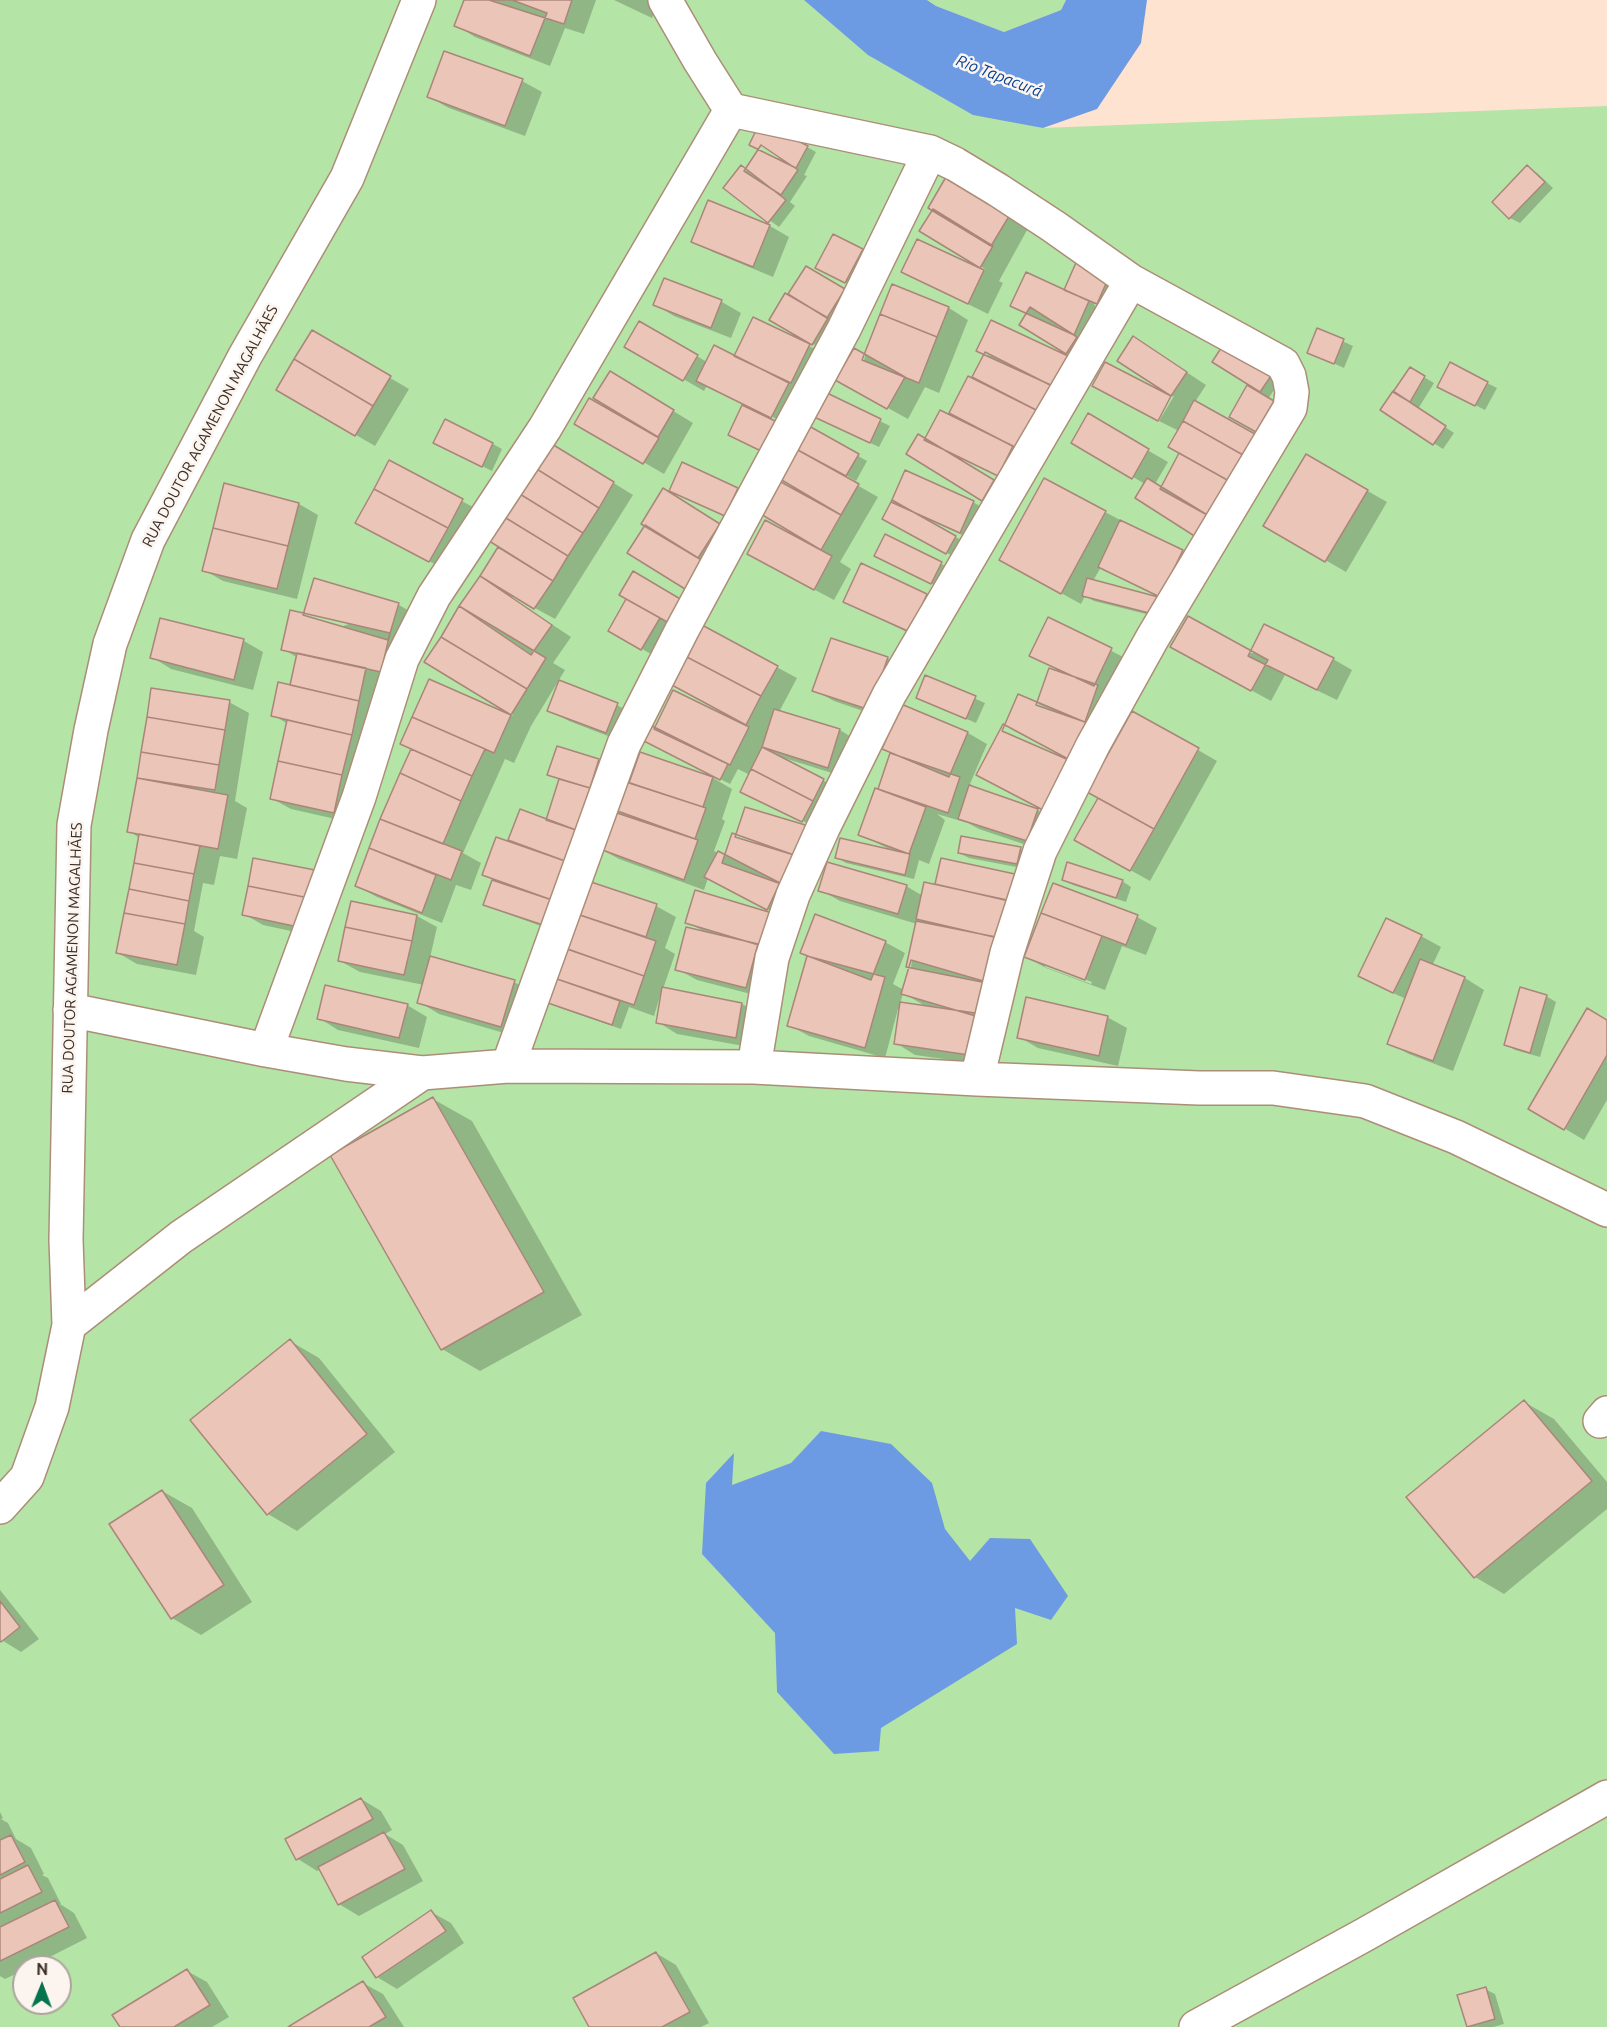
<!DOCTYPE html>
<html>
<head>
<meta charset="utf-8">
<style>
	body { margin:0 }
	#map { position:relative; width:1607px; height:2027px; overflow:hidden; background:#fde3d0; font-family:Ubuntu,sans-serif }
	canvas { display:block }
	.north { position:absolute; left:12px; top:1955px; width:60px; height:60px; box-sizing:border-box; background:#fbf4ef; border:2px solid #ada49d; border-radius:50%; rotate:1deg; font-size:16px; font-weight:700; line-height:24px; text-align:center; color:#382c23 }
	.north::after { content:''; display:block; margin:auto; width:21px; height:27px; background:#06754f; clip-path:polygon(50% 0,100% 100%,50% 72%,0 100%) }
</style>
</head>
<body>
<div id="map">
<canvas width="1607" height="2027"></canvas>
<div class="north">N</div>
</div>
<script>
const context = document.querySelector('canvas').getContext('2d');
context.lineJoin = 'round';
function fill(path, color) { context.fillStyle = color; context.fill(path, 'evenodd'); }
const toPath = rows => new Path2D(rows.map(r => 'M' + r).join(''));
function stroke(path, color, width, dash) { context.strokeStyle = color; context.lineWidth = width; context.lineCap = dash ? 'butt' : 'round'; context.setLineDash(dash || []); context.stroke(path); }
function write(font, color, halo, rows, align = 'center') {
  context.font = font + ' Ubuntu,sans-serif'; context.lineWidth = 5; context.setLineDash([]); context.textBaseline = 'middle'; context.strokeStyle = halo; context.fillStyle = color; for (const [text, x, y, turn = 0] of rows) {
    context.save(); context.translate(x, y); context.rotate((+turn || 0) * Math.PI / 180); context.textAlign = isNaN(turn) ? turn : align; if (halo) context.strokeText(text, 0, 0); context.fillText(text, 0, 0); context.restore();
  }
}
fill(toPath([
	[0,0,848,0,1043,128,1607,106,1607,2027,0,2027],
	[24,1967,60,1967,60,2003,24,2003],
	[927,0,1066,0,1061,10,1004,32,936,6]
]), '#b5e4a7');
fill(toPath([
	[804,0,927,0,936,6,1004,32,1061,10,1066,0,1147,0,1141,43,1097,109,1043,128,973,115,868,55],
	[821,1431,891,1444,932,1483,945,1529,970,1561,990,1538,1030,1539,1068,1596,1051,1620,1015,1608,1017,1644,881,1728,879,1751,834,1754,777,1692,775,1633,702,1554,706,1483,734,1453,732,1485,791,1463]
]), '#6d9be3');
fill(toPath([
	[466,0,596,0,584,34,565,28,550,66,475,37,456,25],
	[614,0,660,0,652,18],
	[522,81,542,92,525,136,449,108,429,97],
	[807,147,816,152,804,175,807,176,790,202,795,206,779,227,725,188,747,170],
	[1528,167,1537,173,1553,188,1520,223,1510,218,1494,202],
	[950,172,1032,221,999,281,1003,283,988,314,903,272,984,271,985,269,921,230,934,210],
	[709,202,770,226,789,237,773,277,713,252,693,241],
	[862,250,872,255,855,287,826,272],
	[807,268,853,295,771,455,730,434,744,405,707,385,704,391,626,346,640,323,707,362,735,357,754,319,813,348,815,345,771,320],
	[766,413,781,422,780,424,764,416],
	[664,279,722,302,741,313,731,338,674,316,654,304],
	[1120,279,1106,308,1095,303,1094,305,1108,313,1076,358,1066,353,1027,314,1012,305],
	[893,286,949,308,968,320,939,393,925,387,908,419,857,391,865,356],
	[1318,330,1353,346,1344,368,1309,352],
	[312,332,409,389,375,446,278,390],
	[1153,350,1206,385,1195,402,1264,440,1229,526,1145,484,1073,442,1088,416,1168,462,1155,484,1162,488,1181,453,1179,431,1159,421,1174,396,1169,397,1170,395,1119,360],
	[986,355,1086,368,1018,486,963,459,962,461,1013,493,1003,511,908,454,925,440,949,416,969,378,972,380],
	[1214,361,1281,379,1268,399,1282,408,1266,436,1231,416,1248,387,1257,389],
	[1410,369,1434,383,1418,409,1454,433,1443,449,1382,410],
	[1487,383,1497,388,1485,410,1449,392],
	[630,385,693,423,664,474,576,423,590,399,610,409],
	[825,394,890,426,879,447,824,421],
	[809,428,867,461,856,481,798,448],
	[493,444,502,449,492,471,445,448],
	[788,446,878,497,840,562,851,569,834,600,768,565,813,543],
	[567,454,633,495,555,619,513,596,512,598,571,637,553,663,565,670,531,726,514,763,505,759,463,853,481,863,471,890,456,885,442,923,377,897,357,886,381,820,412,750,402,744,430,681,512,716,513,714,426,662,500,546],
	[1306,456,1387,502,1346,572,1265,525],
	[390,462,482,512,450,572,377,534],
	[683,464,737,490,757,501,745,526,691,501,671,490],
	[1044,480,1202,563,1166,619,1094,601,1085,596,1081,604,1021,571],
	[1101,567,1120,578,1159,597,1093,581],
	[893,501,973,502,993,514,980,543,920,516,919,518,965,542,956,558,884,518],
	[683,502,739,536,705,599,629,553],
	[299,504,318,515,297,599,223,581,204,570],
	[886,536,951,569,941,588,885,561],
	[862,565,927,595,946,607,930,643,865,612,845,601],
	[628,599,679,627,651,654,610,631],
	[399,605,418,616,353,823,291,809,271,798,288,724,273,715,291,687,298,658,283,649],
	[1049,619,1131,661,1104,734,1038,704,1060,671,1031,655],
	[162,620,244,641,263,652,253,690,171,669,152,657],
	[702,627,797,678,779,712,840,730,859,742,848,778,784,758,783,760,832,785,809,824,749,795,750,775,738,769,730,784,655,746,656,729,722,714,723,712],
	[1252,653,1333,659,1352,670,1337,700,1285,675,1271,701,1192,658],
	[887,658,907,670,889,720,834,701,814,690],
	[926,677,985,703,976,723,918,698],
	[560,682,617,705,637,716,626,743,569,721,549,710],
	[153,690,229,702,249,713,235,801,247,808,237,859,220,856,214,885,203,883,194,931,204,937,196,975,137,964,118,953,140,838,128,831],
	[902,705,968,733,987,744,970,784,979,790,1037,810,1057,821,1047,852,979,829,968,823,937,814,945,820,929,864,919,860,914,879,846,863,836,857,886,850,887,848,859,834,879,791,892,753],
	[1198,750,1217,761,1150,881,1096,851],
	[640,754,713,778,732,789,722,819,725,821,714,851,718,853,726,856,811,829,766,998,697,980,677,969,703,931,687,922,773,915,774,913,708,878,704,890,619,859,599,848,630,785],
	[598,760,608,766,552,930,494,909,485,904,494,880,484,875,509,843,521,811,547,821,560,780,549,774],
	[1020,849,1030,854,1027,869,969,858,959,853],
	[255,859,323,938,263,925,244,914],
	[942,860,1015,876,1034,887,988,1065,915,1055,896,1043,900,1010,898,1009,885,1058,809,1036,789,1025,809,956,885,942,905,953,893,984,904,990,911,967,917,924,840,901,820,890,906,886,923,896,937,886],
	[903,993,927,1007,900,1004],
	[1063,880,1122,881,1131,887,1126,902,1073,885],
	[586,882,656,906,676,917,665,948,675,954,663,989,742,1004,761,1015,755,1048,677,1034,658,1022,662,997,660,996,654,1016,629,1007,621,1029,560,1008,550,1003,569,950,564,947],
	[1054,885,1137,917,1157,928,1146,955,1122,946,1105,990,1046,968,1026,957],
	[1045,964,1092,982,1091,984,1045,967],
	[352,903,417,916,437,927,430,958,514,982,534,993,521,1038,439,1014,419,1002,424,985,360,972,340,961],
	[1421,936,1441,947,1432,966,1465,978,1484,990,1453,1071,1409,1054,1389,1043,1406,999,1380,987],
	[1546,996,1556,1002,1540,1057,1515,1050,1506,1044],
	[407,1005,427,1017,419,1048,338,1030,319,1018],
	[1107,1017,1127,1028,1118,1066,1038,1048,1019,1037],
	[1607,1021,1607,1100,1584,1140,1530,1108],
	[433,1099,472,1121,582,1315,480,1371,442,1349],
	[290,1341,319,1358,395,1452,297,1531,268,1514],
	[1524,1402,1554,1419,1607,1482,1607,1509,1504,1594,1475,1577],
	[162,1491,192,1508,252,1602,201,1635,172,1618],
	[0,1590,39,1639,21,1652,0,1639],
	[361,1799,381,1811,392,1830,385,1834,403,1845,423,1881,359,1916,339,1904,321,1869,317,1871,298,1859,287,1840],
	[0,1812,3,1818,1,1819,8,1823,16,1839,31,1848,44,1874,42,1875,48,1878,61,1904,60,1904,74,1913,87,1938,30,1967,24,1967,24,1970,5,1979,0,1976],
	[431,1912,451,1923,464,1943,397,1989,377,1977,364,1957],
	[656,1953,676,1965,709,2023,701,2027,591,2027],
	[187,1971,207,1982,229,2017,212,2027,122,2027],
	[363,1983,383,1994,404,2027,291,2027],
	[1485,1989,1495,1994,1504,2024,1493,2027,1469,2027,1468,2026]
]), '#0003');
const building = toPath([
	[464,0,512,0,547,13,530,56,454,26,464,0],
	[489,0,572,0,564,24,489,0],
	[444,51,523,79,505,126,427,97,444,51],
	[760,122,808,146,796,168,749,145,760,122],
	[761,145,798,170,781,195,744,171,761,145],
	[741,165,786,200,768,223,723,188,741,165],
	[1527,165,1545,182,1509,219,1492,202,1527,165],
	[950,170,1014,208,991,246,928,208,950,170],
	[708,200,770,225,753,267,691,242,708,200],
	[933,209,993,246,980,268,919,231,933,209],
	[833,234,863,249,845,283,815,268,833,234],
	[917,239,984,270,968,304,901,272,917,239],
	[1078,258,1111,272,1097,304,1064,290,1078,258],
	[806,266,845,289,827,318,788,294,806,266],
	[1026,272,1089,301,1074,335,1010,306,1026,272],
	[664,278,722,300,711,328,653,305,664,278],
	[892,284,949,307,937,337,880,314,892,284],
	[785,293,828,318,812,345,769,320,785,293],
	[1030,307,1077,337,1066,354,1019,325,1030,307],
	[880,314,937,337,919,383,862,360,880,314],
	[753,317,810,344,791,383,734,356,753,317],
	[991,320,1068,356,1053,386,976,351,991,320],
	[639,321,698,355,683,381,624,347,639,321],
	[1317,328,1344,339,1334,364,1307,353,1317,328],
	[312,330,391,376,373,406,294,359,312,330],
	[1133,336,1187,372,1171,396,1117,361,1133,336],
	[1225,342,1273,373,1260,392,1212,362,1225,342],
	[714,345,789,383,771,418,696,381,714,345],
	[854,348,905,377,887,409,835,380,854,348],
	[985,352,1052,386,1038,411,972,377,985,352],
	[294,359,373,406,355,436,276,390,294,359],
	[1105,362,1171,396,1158,421,1092,386,1105,362],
	[1450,362,1488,382,1475,406,1437,387,1450,362],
	[1410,367,1425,376,1410,402,1393,392,1410,367],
	[610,371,674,410,658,437,593,398,610,371],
	[968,376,1042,413,1022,451,949,413,968,376],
	[1247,385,1274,401,1256,432,1229,417,1247,385],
	[1393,391,1446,426,1433,445,1380,410,1393,391],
	[825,392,881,419,870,443,812,416,825,392],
	[589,398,659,438,643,464,574,424,589,398],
	[1194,400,1255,434,1243,455,1183,421,1194,400],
	[742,405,775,421,761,451,728,435,742,405],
	[940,410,1013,446,998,476,924,440,940,410],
	[1088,413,1149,449,1132,479,1071,443,1088,413],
	[445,419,493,443,482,467,433,443,445,419],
	[1183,421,1243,455,1229,481,1168,447,1183,421],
	[809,426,859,454,846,476,796,449,809,426],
	[918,434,994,480,982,501,906,454,918,434],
	[547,441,614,482,599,508,532,466,547,441],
	[787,444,859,484,841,515,770,476,787,444],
	[1179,453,1229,481,1209,516,1160,489,1179,453],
	[1306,454,1368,490,1325,562,1263,526,1306,454],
	[389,460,463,499,448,528,374,489,389,460],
	[682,462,738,488,725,516,669,491,682,462],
	[532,466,599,508,583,533,515,491,532,466],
	[905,470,974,501,960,533,891,502,905,470],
	[1044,478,1106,511,1061,594,999,560,1044,478],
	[1147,478,1209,516,1196,537,1135,498,1147,478],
	[780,479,841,515,821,550,759,513,780,479],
	[224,483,299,503,288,546,213,528,224,483],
	[663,488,720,524,698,558,641,524,663,488],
	[374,489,448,528,429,562,355,523,374,489],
	[515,491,583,533,568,556,501,515,515,491],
	[892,500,956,536,946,554,882,519,892,500],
	[501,515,568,556,553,581,486,539,501,515],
	[765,520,832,556,814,590,747,554,765,520],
	[1120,520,1183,550,1160,597,1098,567,1120,520],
	[645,525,703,561,685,589,627,553,645,525],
	[213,528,288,546,277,589,202,571,213,528],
	[885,534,942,562,931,584,874,556,885,534],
	[498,547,553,581,534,609,480,576,498,547],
	[861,563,927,594,910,632,843,602,861,563],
	[633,571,682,600,669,623,619,595,633,571],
	[480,576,552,625,531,655,459,606,480,576],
	[314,578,399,603,388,640,303,615,314,578],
	[1087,578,1162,598,1157,615,1082,596,1087,578],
	[626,599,660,618,641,650,608,631,626,599],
	[459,606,546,658,527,689,441,637,459,606],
	[290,610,390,633,381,672,281,650,290,610],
	[1188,616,1268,660,1251,691,1170,647,1188,616],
	[1048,617,1112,648,1094,686,1029,656,1048,617],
	[160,618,244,639,234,680,150,658,160,618],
	[1264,624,1334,658,1317,690,1248,656,1264,624],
	[702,625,778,666,761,696,685,656,702,625],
	[441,637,527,689,511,715,424,662,441,637],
	[831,638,888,657,870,710,812,691,831,638],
	[297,653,366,668,359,701,290,685,297,653],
	[685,656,761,696,746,725,670,684,685,656],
	[1049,668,1098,685,1085,722,1036,705,1049,668],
	[925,675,976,696,966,719,916,698,925,675],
	[429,679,511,715,494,753,412,717,429,679],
	[559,680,618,703,606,733,547,711,559,680],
	[278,682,359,701,352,735,271,716,278,682],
	[151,688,230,700,225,730,147,717,151,688],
	[673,690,749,727,730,765,654,729,673,690],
	[1018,694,1087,723,1071,761,1002,731,1018,694],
	[901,704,968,732,949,777,882,749,901,704],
	[774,709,840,729,828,768,762,747,774,709],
	[1132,711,1199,748,1154,829,1087,792,1132,711],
	[147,717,225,730,219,765,141,752,147,717],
	[412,717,485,749,472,776,400,744,412,717],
	[287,720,352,735,342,775,278,761,287,720],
	[1003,724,1070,760,1043,810,976,775,1003,724],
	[652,726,728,764,720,780,644,741,652,726],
	[557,746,599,759,590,788,547,775,557,746],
	[762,747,824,779,813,801,751,769,762,747],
	[411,749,472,776,461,801,400,773,411,749],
	[141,752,219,765,215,790,137,778,141,752],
	[640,752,713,777,703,807,629,783,640,752],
	[890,753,960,777,948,813,878,789,890,753],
	[278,761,342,775,334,813,270,799,278,761],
	[751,769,813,801,802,822,740,792,751,769],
	[400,773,461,801,443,844,380,819,400,773],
	[137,778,228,795,218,849,127,832,137,778],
	[559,779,590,788,576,830,546,820,559,779],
	[624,781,706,808,695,839,614,812,624,781],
	[969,785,1038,809,1027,841,958,819,969,785],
	[875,788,926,807,909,854,858,835,875,788],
	[1098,798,1154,829,1130,871,1074,840,1098,798],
	[745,807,812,827,794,855,735,837,745,807],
	[520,809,576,830,565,861,508,840,520,809],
	[612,809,698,840,684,880,597,848,612,809],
	[380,819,462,851,451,880,369,848,380,819],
	[732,833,794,855,784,885,722,863,732,833],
	[139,834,200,846,194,874,134,863,139,834],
	[961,836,1021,847,1017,864,958,853,961,836],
	[496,837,565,861,552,900,482,875,496,837],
	[840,838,910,854,905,875,835,858,840,838],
	[369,848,436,875,422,913,355,886,369,848],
	[718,851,780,883,767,910,704,877,718,851],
	[253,858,315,870,309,898,248,886,253,858],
	[941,858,1015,874,1009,901,935,884,941,858],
	[827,862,907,885,898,914,818,891,827,862],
	[1067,862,1123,880,1116,898,1062,880,1067,862],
	[134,863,194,874,189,901,129,889,134,863],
	[492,880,552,900,543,925,483,905,492,880],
	[585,880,657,904,646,937,574,913,585,880],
	[924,882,1007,900,998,938,916,919,924,882],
	[1053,883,1138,915,1126,945,1041,913,1053,883],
	[248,886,309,898,303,928,242,915,248,886],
	[129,889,189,901,185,924,124,913,129,889],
	[695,890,772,913,762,946,685,923,695,890],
	[351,901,417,915,412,941,345,927,351,901],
	[124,913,185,924,177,965,116,953,124,913],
	[574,913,656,941,644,976,562,947,574,913],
	[1041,913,1102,936,1085,980,1024,957,1041,913],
	[815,914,886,941,871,980,800,953,815,914],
	[1386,918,1422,935,1393,993,1358,976,1386,918],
	[916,921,996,937,987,983,906,967,916,921],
	[345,927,412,941,404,975,338,961,345,927],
	[686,927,758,944,746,988,675,970,686,927],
	[567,949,644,976,634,1005,557,979,567,949],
	[430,956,515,980,501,1027,417,1003,430,956],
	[807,956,885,977,865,1048,787,1026,807,956],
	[1420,959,1465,977,1433,1061,1387,1044,1420,959],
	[911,960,990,983,979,1017,901,994,911,960],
	[557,979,620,1001,612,1025,548,1003,557,979],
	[325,985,408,1004,399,1038,317,1019,325,985],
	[662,987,742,1003,736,1038,656,1023,662,987],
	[1520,987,1547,995,1530,1053,1504,1045,1520,987],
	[1026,997,1108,1016,1099,1056,1017,1038,1026,997],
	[900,1002,975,1013,969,1055,894,1044,900,1002],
	[1587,1008,1607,1020,1607,1055,1564,1130,1528,1109,1587,1008],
	[433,1097,544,1292,441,1350,330,1155,433,1097],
	[290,1339,367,1434,267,1515,190,1420,290,1339],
	[1524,1400,1592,1481,1474,1578,1406,1497,1524,1400],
	[162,1490,224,1585,171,1619,109,1524,162,1490],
	[0,1601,20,1627,1,1642,0,1641,0,1601],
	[361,1798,373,1819,296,1860,285,1839,361,1798],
	[384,1832,405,1869,338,1905,318,1867,384,1832],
	[11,1835,25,1862,0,1875,0,1840,11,1835],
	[28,1865,42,1892,0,1913,0,1879,28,1865],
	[55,1900,69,1927,0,1961,0,1927,55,1900],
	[431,1910,446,1931,376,1978,362,1957,431,1910],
	[656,1952,690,2012,662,2027,589,2027,573,1998,656,1952],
	[187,1969,210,2005,174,2027,120,2027,112,2015,187,1969],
	[363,1981,386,2017,369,2027,288,2027,363,1981],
	[1486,1987,1495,2019,1467,2027,1457,1995,1486,1987]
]);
fill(building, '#ecc5b9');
stroke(building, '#aa867a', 1.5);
const minor = toPath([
	[665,0,700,61,731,110,930,152,955,164,998,190,1053,226,1131,281,1283,364,1289,376,1292,392,1290,408,1153,637,1093,745,1040,851,1007,953,977,1079],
	[70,1010,266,1050,346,1064,422,1073,508,1066,754,1067,977,1079,1199,1088,1273,1088,1365,1101,1456,1137,1607,1210],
	[266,1050,359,797,402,659,434,596,545,428,731,110],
	[508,1066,624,744,682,630,844,329,930,152],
	[754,1067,772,958,793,895,823,828,889,695,1131,281],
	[69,1325,181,1237,422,1073],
	[1600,1421,1607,1413],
	[0,1507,27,1477,52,1407,69,1325,66,1240,74,825,91,730,110,644,148,540,245,356,347,178,419,0],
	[1196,2027,1364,1935,1607,1797]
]);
stroke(minor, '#ac8e78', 36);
stroke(minor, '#fff', 33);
write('15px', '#382c23', '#fbf4ef', [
	["RUA DOUTOR AGAMENON MAGALHÃES",210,426,-62],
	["RUA DOUTOR AGAMENON MAGALHÃES",72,958,-88]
]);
write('italic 16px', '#033f92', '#fbf4ef', [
	["Rio Tapacurá",999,76,21]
]);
</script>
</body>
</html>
